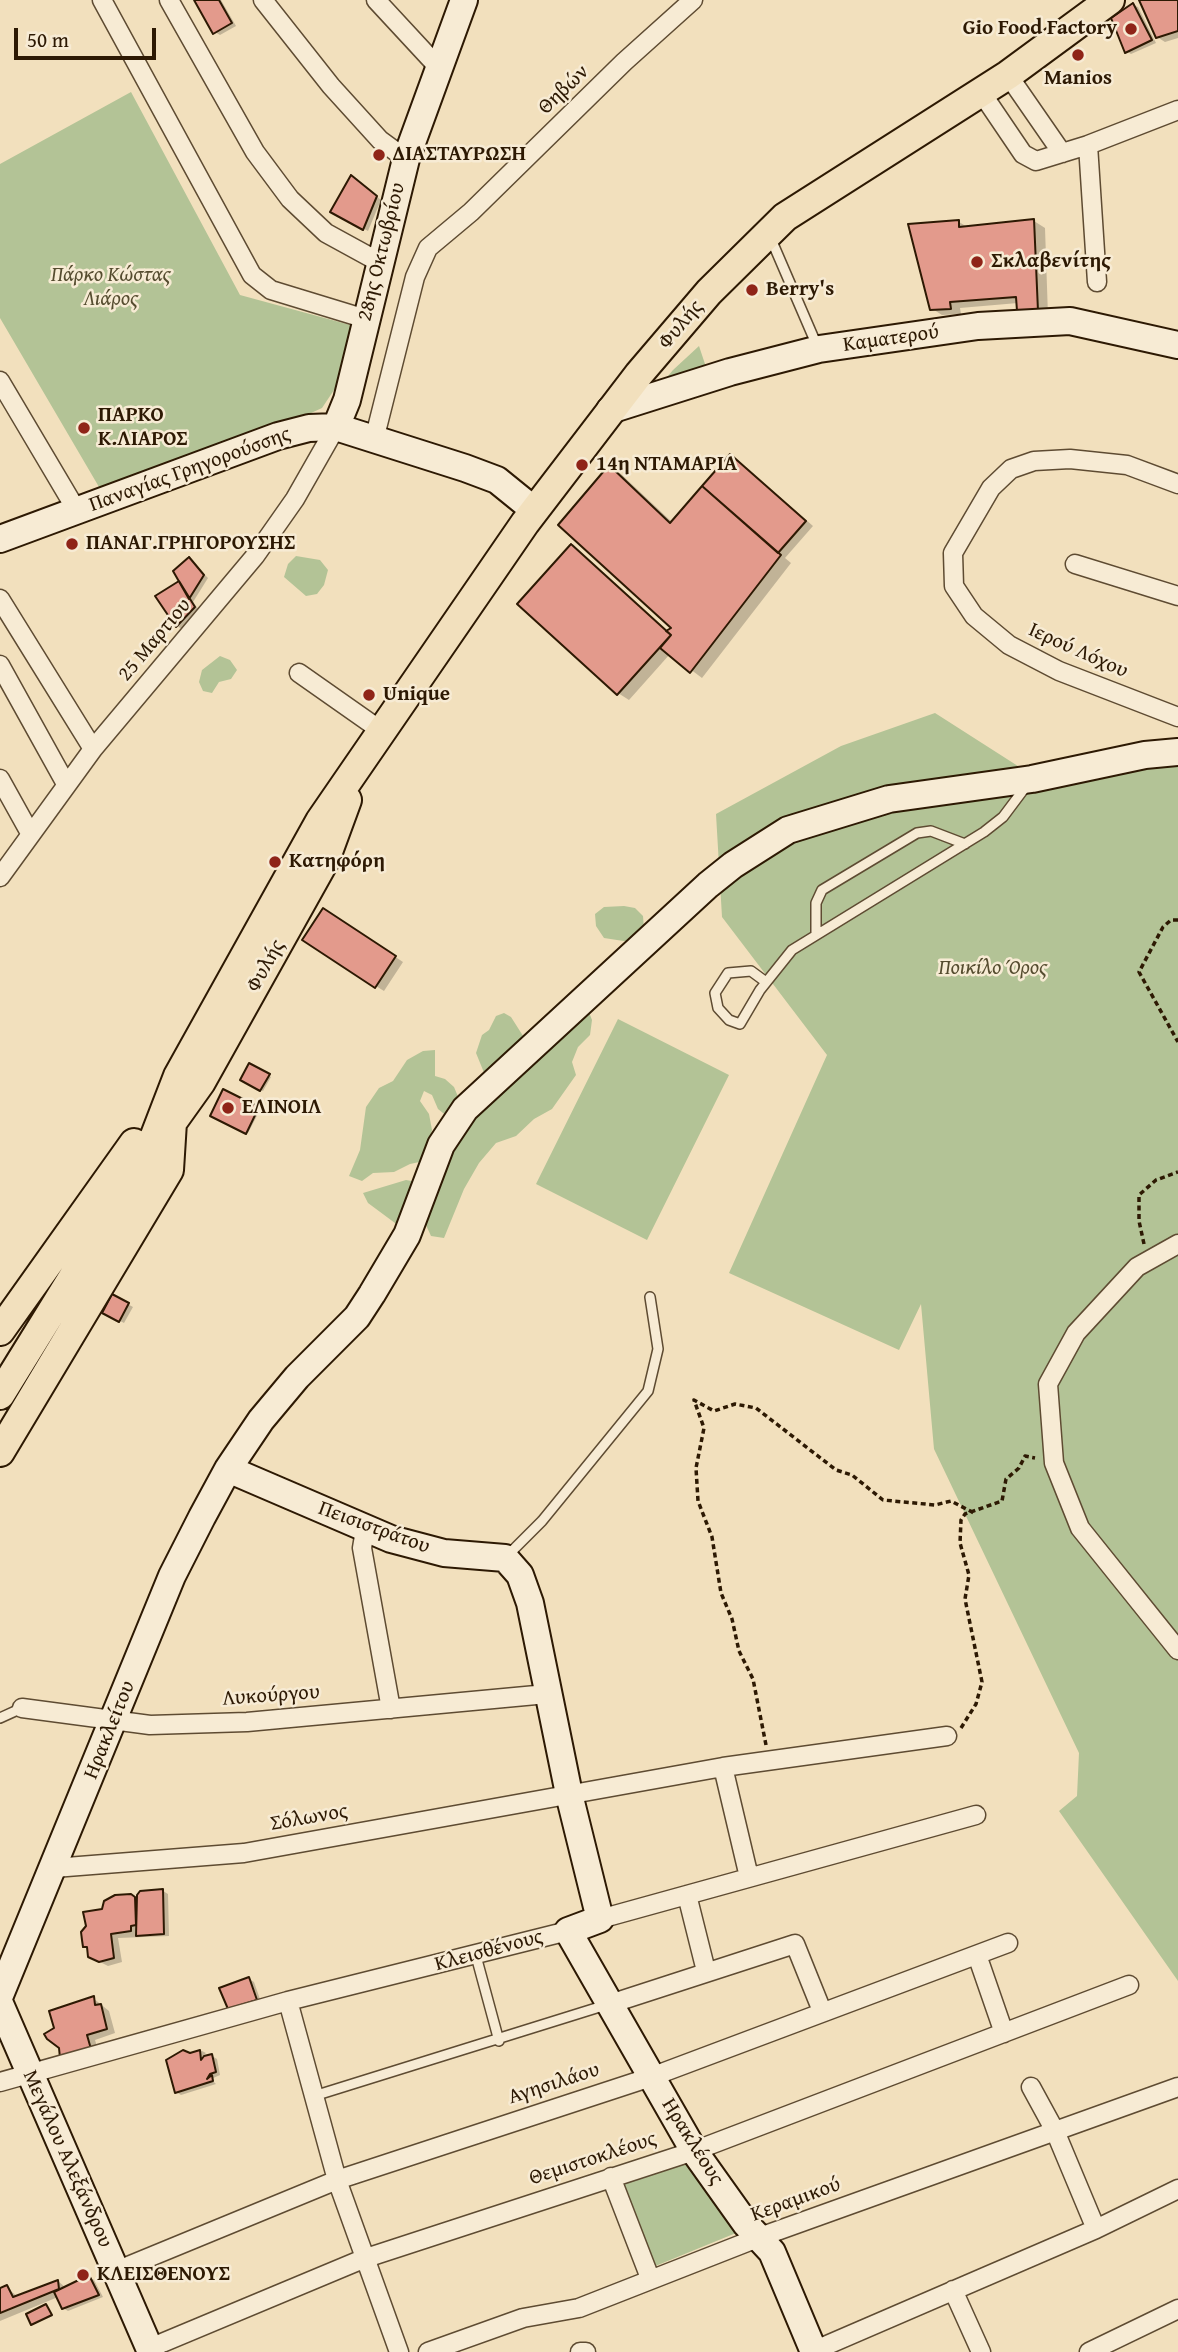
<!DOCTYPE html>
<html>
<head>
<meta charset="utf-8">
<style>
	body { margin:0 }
	#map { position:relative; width:1178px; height:2352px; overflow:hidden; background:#f2e0bd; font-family:"Gentium Book Plus",serif }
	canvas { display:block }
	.scale { position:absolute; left:14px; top:28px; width:142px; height:32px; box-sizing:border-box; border:4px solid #2d1903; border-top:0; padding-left:9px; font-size:21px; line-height:24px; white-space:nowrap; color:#2d1903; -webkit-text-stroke:5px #f7ebd4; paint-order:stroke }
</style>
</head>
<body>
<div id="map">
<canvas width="1178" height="2352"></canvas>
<div class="scale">50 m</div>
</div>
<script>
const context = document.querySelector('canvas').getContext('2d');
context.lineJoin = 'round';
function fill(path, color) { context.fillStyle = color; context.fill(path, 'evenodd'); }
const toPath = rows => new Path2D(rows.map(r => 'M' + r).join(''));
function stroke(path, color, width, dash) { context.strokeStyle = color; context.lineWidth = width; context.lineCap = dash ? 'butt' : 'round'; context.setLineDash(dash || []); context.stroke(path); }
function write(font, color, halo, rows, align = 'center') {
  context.font = font + ' "Gentium Book Plus",serif'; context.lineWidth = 5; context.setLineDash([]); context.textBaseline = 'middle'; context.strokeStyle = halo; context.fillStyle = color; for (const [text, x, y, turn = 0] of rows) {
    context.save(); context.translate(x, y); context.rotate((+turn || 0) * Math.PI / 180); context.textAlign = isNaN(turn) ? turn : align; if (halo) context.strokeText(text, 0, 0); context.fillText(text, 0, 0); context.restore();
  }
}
fill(toPath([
	[131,92,240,295,354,326,346,372,322,408,298,419,99,487,0,318,0,164],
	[699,346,708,373,663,382,673,370],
	[296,556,320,560,328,570,324,585,317,594,306,596,284,577,288,564],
	[220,656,230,660,237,670,231,679,219,682,212,693,203,691,199,682,202,670],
	[935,713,1046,784,1178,761,1178,1981,1059,1811,1077,1796,1079,1753,934,1449,921,1304,899,1350,729,1273,827,1055,722,917,716,814,841,746],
	[624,906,635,908,643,916,644,929,630,942,604,938,596,926,595,914,604,907],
	[587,1007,592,1020,590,1035,578,1047,572,1062,576,1075,552,1109,534,1119,516,1136,496,1143,479,1163,464,1189,444,1238,431,1236,425,1223,459,1127],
	[504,1013,511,1017,525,1039,485,1075,476,1053,482,1035,489,1030,496,1016],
	[618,1019,729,1075,647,1240,536,1184],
	[435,1050,435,1076,445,1079,454,1087,459,1099,448,1117,438,1109,432,1095,424,1091,420,1101,429,1114,432,1130,424,1161,410,1164,394,1172,373,1173,362,1181,349,1176,360,1150,366,1107,379,1088,393,1081,407,1060,423,1051],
	[406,1180,417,1182,399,1226,368,1203,363,1193],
	[690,2157,736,2233,653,2267,617,2180]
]), '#b3c396');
fill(toPath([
	[196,0,221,0,236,26,220,35,215,32],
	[1141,0,1178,0,1178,38,1165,42,1157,37],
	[1133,5,1138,7,1156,43,1131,54,1126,51],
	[356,180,381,200,368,231,332,211],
	[1034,221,1045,228,1048,316,1018,303,960,308,961,314,942,315,931,308,959,222,969,228],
	[738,461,813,526,785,558,791,563,702,678,670,654,629,700,618,693,571,547,668,631,674,628,610,467,621,474,673,523],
	[189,559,208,578,193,602,199,610,182,629,177,626,181,581],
	[332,915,403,962,384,991,376,986],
	[250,1065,271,1077,263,1091,242,1079],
	[224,1092,260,1110,248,1133,212,1115],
	[113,1296,133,1307,124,1323,105,1313],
	[163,1891,168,1894,169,1936,118,1938,122,1962,108,1966,98,1961,84,1946,103,1910],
	[249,1979,254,1982,261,2002,230,2008],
	[93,1998,109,2011,115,2033,95,2040,99,2053,70,2062],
	[202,2051,206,2053,198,2060,212,2056,217,2059,220,2075,211,2079,216,2084,181,2095,176,2092,190,2054],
	[89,2277,94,2280,103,2297,68,2311,63,2308,58,2297,0,2321,0,2289,6,2287,18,2297,58,2281,66,2288],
	[46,2306,53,2316,32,2324]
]), '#0003');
const building = toPath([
	[194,0,219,0,232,23,213,34,194,0],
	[1139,0,1178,0,1178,31,1156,38,1139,0],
	[1133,3,1152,40,1125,53,1111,18,1133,3],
	[351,175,377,196,363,230,330,212,351,175],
	[1034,219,1038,311,1017,311,1016,297,950,302,951,309,930,310,908,224,959,220,959,227,1034,219],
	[730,454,806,521,778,553,702,486,730,454],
	[609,465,670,523,702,486,781,555,690,673,660,648,671,635,666,631,671,628,558,525,609,465],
	[571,544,671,635,617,695,517,604,571,544],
	[189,557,204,575,189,599,173,571,189,557],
	[179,581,195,607,176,627,155,596,179,581],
	[323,908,396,956,375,988,302,940,323,908],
	[249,1063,270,1074,260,1091,240,1080,249,1063],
	[223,1089,259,1107,246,1134,210,1116,223,1089],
	[112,1294,129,1303,119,1322,102,1313,112,1294],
	[163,1889,164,1934,136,1936,137,1895,140,1891,163,1889],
	[131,1894,135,1897,136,1925,131,1926,131,1931,111,1934,114,1958,99,1962,88,1957,87,1947,83,1947,82,1940,81,1932,86,1926,83,1912,102,1909,104,1901,115,1895,131,1894],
	[249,1977,257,2000,228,2009,219,1988,249,1977],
	[94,1996,95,2005,101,2004,107,2029,87,2035,91,2049,60,2058,59,2048,47,2039,44,2034,54,2028,49,2011,94,1996],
	[183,2050,190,2053,200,2050,201,2060,204,2056,212,2054,216,2072,210,2074,207,2079,212,2075,213,2081,175,2093,166,2060,183,2050],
	[89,2275,99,2295,62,2309,54,2292,89,2275],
	[58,2280,59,2289,0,2313,0,2288,7,2285,13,2297,58,2280],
	[46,2304,52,2315,31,2325,26,2314,46,2304]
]);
fill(building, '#e39a8c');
stroke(building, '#2d1903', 2);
const lane = toPath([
	[771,239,818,348],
	[816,935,816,903,822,890,917,833,931,831,965,844],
	[766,982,751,971,728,973,715,993,718,1008,729,1020,740,1024,760,990,792,950,984,832,1003,817,1027,785],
	[506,1557,542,1521,648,1391,658,1349,650,1297],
	[0,1718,22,1708],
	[476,1956,499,2041],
	[314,2096,606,2005]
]);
const street = toPath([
	[102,0,252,275,271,290,366,319],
	[169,0,255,152,290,199,326,233,379,262],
	[263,0,331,86,380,140,406,159],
	[376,0,439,68],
	[1008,75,1062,153],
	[981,92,1023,154,1036,161,1088,145,1178,110],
	[1088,145,1097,282],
	[0,381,77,511],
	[374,440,415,277,428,248,471,212,624,62,693,0],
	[1178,484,1127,465,1070,459,1034,461,1011,469,991,488,953,553,954,586,974,616,1009,645,1059,671,1178,717],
	[1075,564,1178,596],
	[0,599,93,749],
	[0,665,66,784],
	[299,673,383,732],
	[0,779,30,833],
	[0,877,93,749,255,556,295,499,336,427],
	[1178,1244,1137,1267,1076,1333,1048,1384,1054,1463,1080,1528,1178,1650],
	[365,1530,362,1548,391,1709],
	[22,1708,150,1725,247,1722,547,1694],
	[723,1767,749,1877],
	[54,1868,244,1853,723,1767,947,1736],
	[687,1895,706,1971],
	[600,1919,976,1815],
	[977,1955,1004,2033],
	[288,2001,337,2180,399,2352],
	[610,2004,795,1944,822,2011],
	[0,2082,288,2001,568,1931],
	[1031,2087,1055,2131,1096,2229],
	[611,2177,650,2278],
	[116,2271,337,2180,651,2077,1008,1943],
	[953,2290,981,2352],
	[150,2348,363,2259,694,2151,1129,1985],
	[428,2352,523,2318,579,2308,760,2237,1178,2087],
	[580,2352,586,2352],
	[811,2352,1096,2229,1178,2189],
	[1089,2352,1178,2309]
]);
const secondary = toPath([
	[610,410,730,372,819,349,978,326,1070,321,1178,345],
	[336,427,347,400,406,159,464,0],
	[0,539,278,436,309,428,336,427,465,468,497,480,534,510],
	[228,1469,391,1539,444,1553,505,1558,520,1575,530,1603,569,1794,600,1919,568,1931,694,2151,746,2224,772,2252,814,2352],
	[0,1995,172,1576,202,1517,228,1469,261,1420,297,1377,357,1317,372,1294,407,1235,441,1145,465,1109,708,885,733,865,788,830,889,799,1032,779,1145,755,1178,752],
	[0,2004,151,2352]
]);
const primary = toPath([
	[146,1159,178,1076,320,821,525,523,639,374,709,292,785,217,1008,75,1110,0],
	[0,1331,134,1143],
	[0,1395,146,1159,201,1082,325,860,347,800],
	[0,1452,169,1170,172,1122]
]);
stroke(lane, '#5e4b32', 12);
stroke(street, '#5e4b32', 21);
stroke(secondary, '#2d1903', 30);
stroke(primary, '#2d1903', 32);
stroke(toPath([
	[1178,920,1171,920,1163,927,1139,972,1178,1042],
	[1144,1244,1139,1221,1139,1195,1156,1180,1178,1172],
	[961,1728,976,1704,982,1682,965,1599,969,1575,960,1543,961,1520,965,1514,1002,1501,1006,1479,1019,1468,1025,1456,1035,1458],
	[766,1745,753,1679,739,1651,732,1619,721,1593,712,1537,698,1501,696,1468,704,1428,694,1400,714,1411,735,1404,756,1408,836,1470,852,1475,883,1500,935,1505,951,1501,974,1513]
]), '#2d1903', 3.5, [5, 3.5]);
stroke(lane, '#f7ebd4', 9);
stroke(street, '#f7ebd4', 18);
stroke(secondary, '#f7ebd4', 26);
stroke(primary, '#f2e0bd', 28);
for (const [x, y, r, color] of [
	[1131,29,7,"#8f2418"],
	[1078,55,7,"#8f2418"],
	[379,155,7,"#8f2418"],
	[977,262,7,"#8f2418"],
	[752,290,7,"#8f2418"],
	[84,428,7,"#8f2418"],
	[582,465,7,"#8f2418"],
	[72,544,7,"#8f2418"],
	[369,695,7,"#8f2418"],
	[275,862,7,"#8f2418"],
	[228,1108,7,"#8f2418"],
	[83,2275,7,"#8f2418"]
]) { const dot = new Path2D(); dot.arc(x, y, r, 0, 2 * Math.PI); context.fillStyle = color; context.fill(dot); stroke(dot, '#f7ebd4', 2.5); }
write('bold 21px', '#2d1903', '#f7ebd4', [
	["Gio Food Factory",1117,29,"right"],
	["Manios",1078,79,"center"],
	["ΔΙΑΣΤΑΥΡΩΣΗ",393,155],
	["Σκλαβενίτης",991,262],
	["Berry's",766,290],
	["ΠΑΡΚΟ",98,416],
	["Κ.ΛΙΑΡΟΣ",98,440],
	["14η ΝΤΑΜΑΡΙΑ",596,465],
	["ΠΑΝΑΓ.ΓΡΗΓΟΡΟΥΣΗΣ",86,544],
	["Unique",383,695],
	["Κατηφόρη",289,862],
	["ΕΛΙΝΟΙΛ",242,1108],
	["ΚΛΕΙΣΘΕΝΟΥΣ",97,2275]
], 'left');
write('21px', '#2d1903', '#f7ebd4', [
	["Θηβών",564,90,-44],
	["28ης Οκτωβρίου",382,252,-76],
	["Φυλής",681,325,-50],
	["Καματερού",891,339,-8],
	["Παναγίας Γρηγορούσσης",190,470,-20],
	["25 Μαρτιου",155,640,-50],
	["Ιερού Λόχου",1078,651,24],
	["Φυλής",266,966,-61],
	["Πεισιστράτου",374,1528,20],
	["Λυκούργου",271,1696,-4],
	["Ηρακλείτου",110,1730,-68],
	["Σόλωνος",309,1818,-10],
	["Κλεισθένους",489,1951,-15],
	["Αγησιλάου",554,2084,-18],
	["Ηρακλέους",692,2142,58],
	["Μεγάλου Αλεξάνδρου",67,2159,66],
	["Θεμιστοκλέους",593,2159,-18],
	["Κεραμικού",796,2200,-20]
]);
write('italic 21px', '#554c2f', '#f7ebd4', [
	["Πάρκο Κώστας",111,276],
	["Λιάρος",111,300],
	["Ποικίλο Όρος",993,969]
]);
</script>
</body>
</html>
